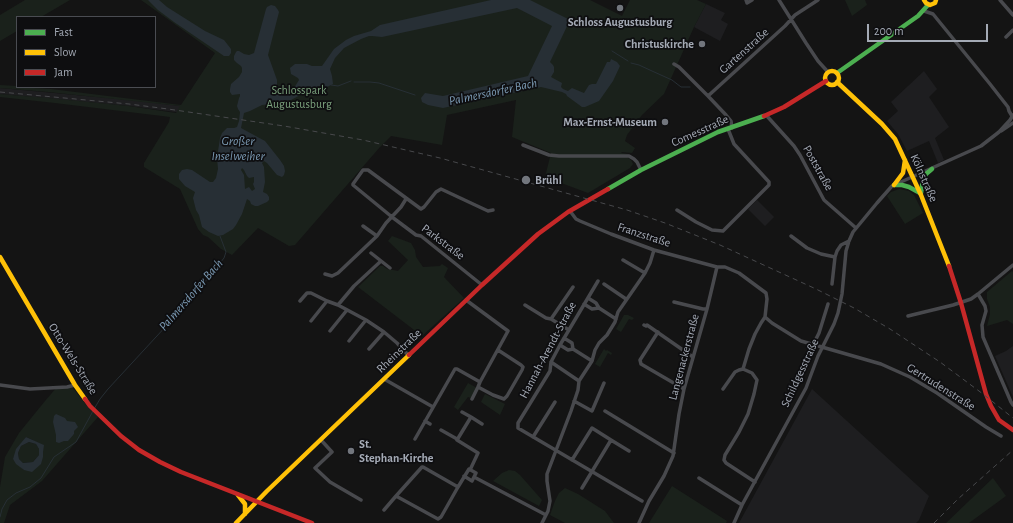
<!DOCTYPE html>
<html>
<head>
<meta charset="utf-8">
<style>
	body { margin:0 }
	#map { position:relative; width:1013px; height:523px; overflow:hidden; background:#141414; font-family:"Alegreya Sans",sans-serif }
	canvas { display:block }
	.legend { position:absolute; left:16px; top:16px; width:140px; height:72px; box-sizing:border-box; background:#0e0e10; border:1px solid #4a4c52; margin:0; padding:5px 7px; list-style:none; font-size:12px; color:#a4aab5 }
	.legend li { display:flex; align-items:center; gap:8px; height:20px }
	.legend b { width:20px; border:1px solid #4a4c52 }
	.scale { position:absolute; left:867px; top:24px; width:121px; height:18px; box-sizing:border-box; border:2px solid #a4aab5; border-top:0; padding-left:5px; font-size:12px; line-height:14px; white-space:nowrap; color:#a4aab5; -webkit-text-stroke:3px #0e0e10; paint-order:stroke }
</style>
</head>
<body>
<div id="map">
<canvas width="1013" height="523"></canvas>
<ul class="legend">
<li><b style="height:5px;background:#4caf50"></b>Fast</li>
<li><b style="height:5px;background:#ffc107"></b>Slow</li>
<li><b style="height:5px;background:#c62828"></b>Jam</li>
</ul>
<div class="scale">200 m</div>
</div>
<script>
const context = document.querySelector('canvas').getContext('2d');
context.lineJoin = 'round';
function fill(path, color) { context.fillStyle = color; context.fill(path, 'evenodd'); }
const toPath = rows => new Path2D(rows.map(r => 'M' + r).join(''));
function stroke(path, color, width, dash) { context.strokeStyle = color; context.lineWidth = width; context.lineCap = dash ? 'butt' : 'round'; context.setLineDash(dash || []); context.stroke(path); }
function write(font, color, halo, rows, align = 'center') {
  context.font = font + ' "Alegreya Sans",sans-serif'; context.lineWidth = 3.5; context.setLineDash([]); context.textBaseline = 'middle'; context.strokeStyle = halo; context.fillStyle = color; for (const [text, x, y, turn = 0] of rows) {
    context.save(); context.translate(x, y); context.rotate((+turn || 0) * Math.PI / 180); context.textAlign = isNaN(turn) ? turn : align; if (halo) context.strokeText(text, 0, 0); context.fillText(text, 0, 0); context.restore();
  }
}
fill(toPath([
	[706,4,725,13,721,20,728,24,720,41,694,27],
	[924,71,937,89,929,97,949,127,935,138,944,160,938,163,929,141,907,151,898,134,887,121,898,111,891,102],
	[0,88,130,100,223,111,183,113,129,106,0,94],
	[757,200,774,217,765,226,748,209],
	[1013,346,1013,397,995,356,1006,351],
	[812,389,929,496,919,520,916,523,739,523]
]), '#1e1e20');
fill(toPath([
	[25,0,70,0,41,17,17,17,17,31,0,41,0,15],
	[141,0,590,0,622,16,630,0,697,0,706,4,694,27,664,94,642,115,627,135,625,141,635,148,632,153,621,152,622,153,629,154,624,155,631,160,633,164,630,168,588,193,545,177,551,153,512,137,516,100,447,115,442,145,391,136,380,147,295,245,289,246,258,228,232,255,221,249,208,237,203,235,198,229,180,189,144,167,144,163,169,122,170,117,55,103,0,97,0,94,49,98,129,106,176,113,180,106,48,92,0,88,0,85,17,86,17,87,51,89,181,105,215,53],
	[845,0,865,0,867,5,852,16],
	[899,189,909,191,914,195,923,213,905,224,887,196,891,192],
	[392,236,411,243,415,250,416,257,423,267,440,266,442,264,448,268,444,277,464,298,422,336,358,287,380,266,383,266,387,269,393,270,398,271,408,260,388,241],
	[1012,271,1013,272,1013,324,1007,320,987,326,990,314,990,307,987,299,987,292],
	[624,315,628,315,634,318,632,320,629,319,621,332,616,329],
	[604,349,606,351,607,350,612,353,611,355,608,353,600,367,595,364],
	[468,383,477,388,471,398,468,397,458,410,454,407],
	[57,387,72,387,88,407,98,417,42,481,10,505,4,523,0,523,0,487,5,457,19,433,45,401],
	[66,421,74,434,56,442,56,435],
	[26,437,43,445,43,457,24,470,13,459],
	[485,394,505,404,500,415,481,402],
	[29,442,36,444,39,449,39,455,33,462,23,463,19,459,18,453,21,446],
	[509,470,515,471,520,475,542,500,539,506,493,481,502,473],
	[993,478,1006,496,969,523,946,523],
	[672,486,727,521,726,523,649,523],
	[565,488,578,494,605,511,614,523,565,523,550,515,555,501,559,493]
]), '#1a211b');
fill(toPath([
	[148,0,159,0,167,7,205,31,224,40,231,49,231,53,229,56,224,56,174,22,158,10],
	[491,0,530,0,570,20,550,62,553,65,554,67,554,72,551,77,562,83,561,87,563,89,568,91,572,88,584,93,589,85,592,84,596,84,607,62,610,62,611,59,617,62,620,66,613,81,599,101,585,107,582,107,567,96,566,94,562,92,541,87,443,108,428,105,422,102,421,98,425,93,443,96,528,76,552,26,517,8,382,37,372,36,369,36,361,39,344,48,335,58,330,69,332,76,333,84,327,87,319,86,304,93,291,100,286,101,282,104,280,103,262,105,250,111,244,113,241,128,265,141,280,160,284,166,285,171,284,175,282,177,277,175,267,163,264,161,262,163,264,167,265,182,263,192,267,194,269,197,269,200,267,202,258,206,255,206,251,204,250,201,247,199,242,214,236,225,233,229,223,235,218,236,209,232,202,227,199,215,196,210,193,198,195,192,185,186,179,179,179,174,182,170,187,169,192,170,210,182,213,182,216,178,218,169,217,158,220,138,222,133,227,128,234,128,237,127,239,121,240,112,238,109,237,106,239,98,240,96,240,94,232,95,230,92,230,89,231,84,239,77,242,72,242,68,241,66,237,63,234,60,234,56,236,52,237,51,239,51,244,54,249,55,254,53,266,9,267,7,271,5,275,6,278,10,279,12,268,55,277,80,277,87,275,92,276,93,280,93,283,95,285,95,285,91,294,88,299,80,298,78,291,74,290,68,295,64,307,64,312,66,322,66,334,49,346,40,354,36,371,31,380,25],
	[242,168,244,170,247,176,249,178,254,177,254,182,253,184,255,189,252,191,249,187,245,189,244,175,241,170],
	[56,414,65,418,67,421,75,422,78,427,74,431,74,434,68,441,64,441,59,443,56,442,56,435,53,422,54,416],
	[26,437,44,445,43,452,43,457,41,464,32,472,24,470,16,464,13,459,16,449],
	[29,442,36,444,39,449,39,455,33,462,23,463,19,459,18,453,21,446]
]), '#272f35');
stroke(toPath([
	[612,51,628,61],
	[631,63,639,65,652,71,672,80,681,87,690,87],
	[354,82,370,82,379,83,415,95],
	[331,85,338,86,351,81],
	[94,409,100,399,108,389,192,298,224,258,226,252,220,236],
	[0,517,2,509,7,500,16,493,30,487,41,478,54,457,76,442,93,411]
]), '#272f35', 1);
stroke(toPath([
	[746,0,747,3,752,0],
	[779,0,806,43,818,61,828,72],
	[1000,0,1013,15],
	[924,11,933,14,990,84,1008,107,1009,111,1012,116],
	[1006,37,1013,30],
	[674,64,679,67,708,96,726,115,731,121,732,128],
	[708,96,785,26,795,15,818,0],
	[766,115,794,146,800,155,824,200,856,228],
	[1001,131,1013,123],
	[523,145,549,155,559,156,629,156,634,159,637,162,641,170],
	[677,210,696,222,712,230,723,231,769,185,769,182,734,144,728,129],
	[570,211,576,219,580,221,611,234,654,250,717,267,725,267,739,273,766,293,767,299,765,317,772,323,801,341,881,364,910,377,937,393,986,427,1001,436],
	[363,226,377,236],
	[791,236,807,248,821,254,835,257],
	[371,253,390,268],
	[623,260,645,273],
	[325,274,332,276,338,273,377,236,386,223,401,207,406,199],
	[598,281,560,345,551,362,550,371,518,423,518,428,642,501],
	[604,284,626,299],
	[832,284,835,257,837,251,841,245,849,241],
	[482,285,421,236,416,235,392,217,353,185,353,184,363,170,368,170,421,209,424,207,436,192,441,189,488,211,493,210],
	[978,294,985,306,986,311,982,325,983,337,1011,402,1013,405],
	[588,298,596,303,599,308,616,319],
	[300,301,307,293,311,293,327,301,338,305,366,320,384,332,397,343,409,356],
	[674,302,703,309,707,309],
	[584,304,592,309,599,308],
	[338,305,354,286,381,261],
	[525,305,546,318,551,319,569,330],
	[908,316,953,305,971,299,978,294,1013,265],
	[551,319,573,287],
	[311,321,327,301],
	[644,325,646,326,647,325,693,357],
	[330,331,347,310],
	[658,332,640,360,641,364,684,389],
	[564,338,572,343,573,349,592,361],
	[349,341,366,320],
	[560,345,568,350,573,349],
	[813,345,819,333,828,304],
	[369,349,384,332],
	[743,369,749,349,755,334,761,323,765,317],
	[384,379,433,407],
	[579,381,592,361,595,350,599,343,607,335,615,322,618,312,645,273,650,263,654,250],
	[480,382,478,387,493,395,504,399,507,396,522,370,523,367,521,365,498,350],
	[0,385,30,389,67,387,75,385],
	[723,389,735,372,739,370,743,369,752,373,757,380,754,394,748,414,739,432,725,455,724,460,726,463,755,482],
	[472,399,478,387],
	[574,401,592,411,604,383],
	[605,411,674,453],
	[462,412,471,417],
	[425,421,430,424],
	[441,430,457,439],
	[533,437,555,402],
	[415,439,455,369,457,369,480,382,508,331,466,300],
	[321,440,332,452,315,468,330,482,361,500],
	[572,460,592,428,611,440],
	[470,470,478,453,457,440,471,417,482,424],
	[464,476,472,481,474,477,546,515],
	[699,478,742,505],
	[582,488,611,440,629,451],
	[396,496,438,519,441,517,458,487],
	[384,510,396,496,422,467,423,467,458,487,469,469,476,473,474,477],
	[542,523,548,511,550,501,547,481,547,474,571,411,578,390,579,381,551,362],
	[639,523,649,501,664,476,673,456,679,414,684,389,707,309,717,267],
	[734,523,742,505,806,388,818,356,834,324,838,313,842,294,846,251,849,241,853,232,877,203,892,186,981,146,999,132,1010,120,1013,115]
]), '#48494d', 3.5);
stroke(toPath([
	[837,73,918,16,928,5],
	[894,185,902,185,909,187,920,193],
	[608,189,641,170,718,132,764,116],
	[921,193,923,179,926,174,932,169]
]), '#4caf50', 4.5);
stroke(toPath([
	[924,0,926,3,930,5,935,3,936,0],
	'825 78a7 7 0 1 1 14 0a7 7 0 1 1-14 0Z',
	[837,82,882,124,895,139,921,195,949,266],
	[894,185,903,173,905,160],
	[0,257,75,385,85,399],
	[238,495,245,504,245,514],
	[236,523,267,491,409,355]
]), '#ffc107', 4.5);
stroke(toPath([
	[764,116,784,107,826,81],
	[949,266,961,303,986,394,991,406,999,420,1013,430],
	[409,355,482,285,538,234,568,212,608,189],
	[85,399,90,406,121,436,139,450,160,462,181,472,312,523]
]), '#c62828', 4.5);
stroke(toPath([
	[0,92,129,104,168,109,284,126,363,140,440,158,627,210,665,223,720,245,816,289,854,308,890,329,940,362,983,394,1013,418],
	[934,523,958,499,1013,450]
]), '#48494c', 1, [5, 4]);
for (const [x, y, r, color] of [
	[620,8,4,"#72767d"],
	[702,44,4,"#72767d"],
	[665,122,4,"#72767d"],
	[526,180,5,"#72767d"],
	[351,451,4,"#72767d"]
]) { const dot = new Path2D(); dot.arc(x, y, r, 0, 2 * Math.PI); context.fillStyle = color; context.fill(dot); stroke(dot, '#0e0e10', 1.5); }
write('bold 12px', '#a4aab5', '#0e0e10', [
	["Schloss Augustusburg",620,22,"center"],
	["Christuskirche",694,44],
	["Max-Ernst-Museum",657,122],
	["Brühl",535,180,"left"],
	["St.",359,444,"left"],
	["Stephan-Kirche",359,458,"left"]
], 'right');
write('12px', '#a4aab5', '#0e0e10', [
	["Gartenstraße",744,51,-42],
	["Comesstraße",700,131,-24],
	["Poststraße",818,168,61],
	["Kölnstraße",924,178,66],
	["Franzstraße",644,235,18],
	["Parkstraße",443,242,37],
	["Hannah-Arendt-Straße",548,350,-62],
	["Rheinstraße",399,351,-44],
	["Langenackerstraße",684,357,-75],
	["Otto-Wels-Straße",73,359,58],
	["Schildgesstraße",800,373,-65],
	["Gertrudenstraße",941,387,32]
]);
write('12px', '#7ba17d', '#0e0e10', [
	["Schlosspark",299,90],
	["Augustusburg",299,104]
]);
write('italic 13px', '#7a98b1', '#0e0e10', [
	["Palmersdorfer Bach",493,92,-12],
	["Großer",238,141],
	["Inselweiher",238,156],
	["Palmersdorfer Bach",191,295,-49]
]);
</script>
</body>
</html>
